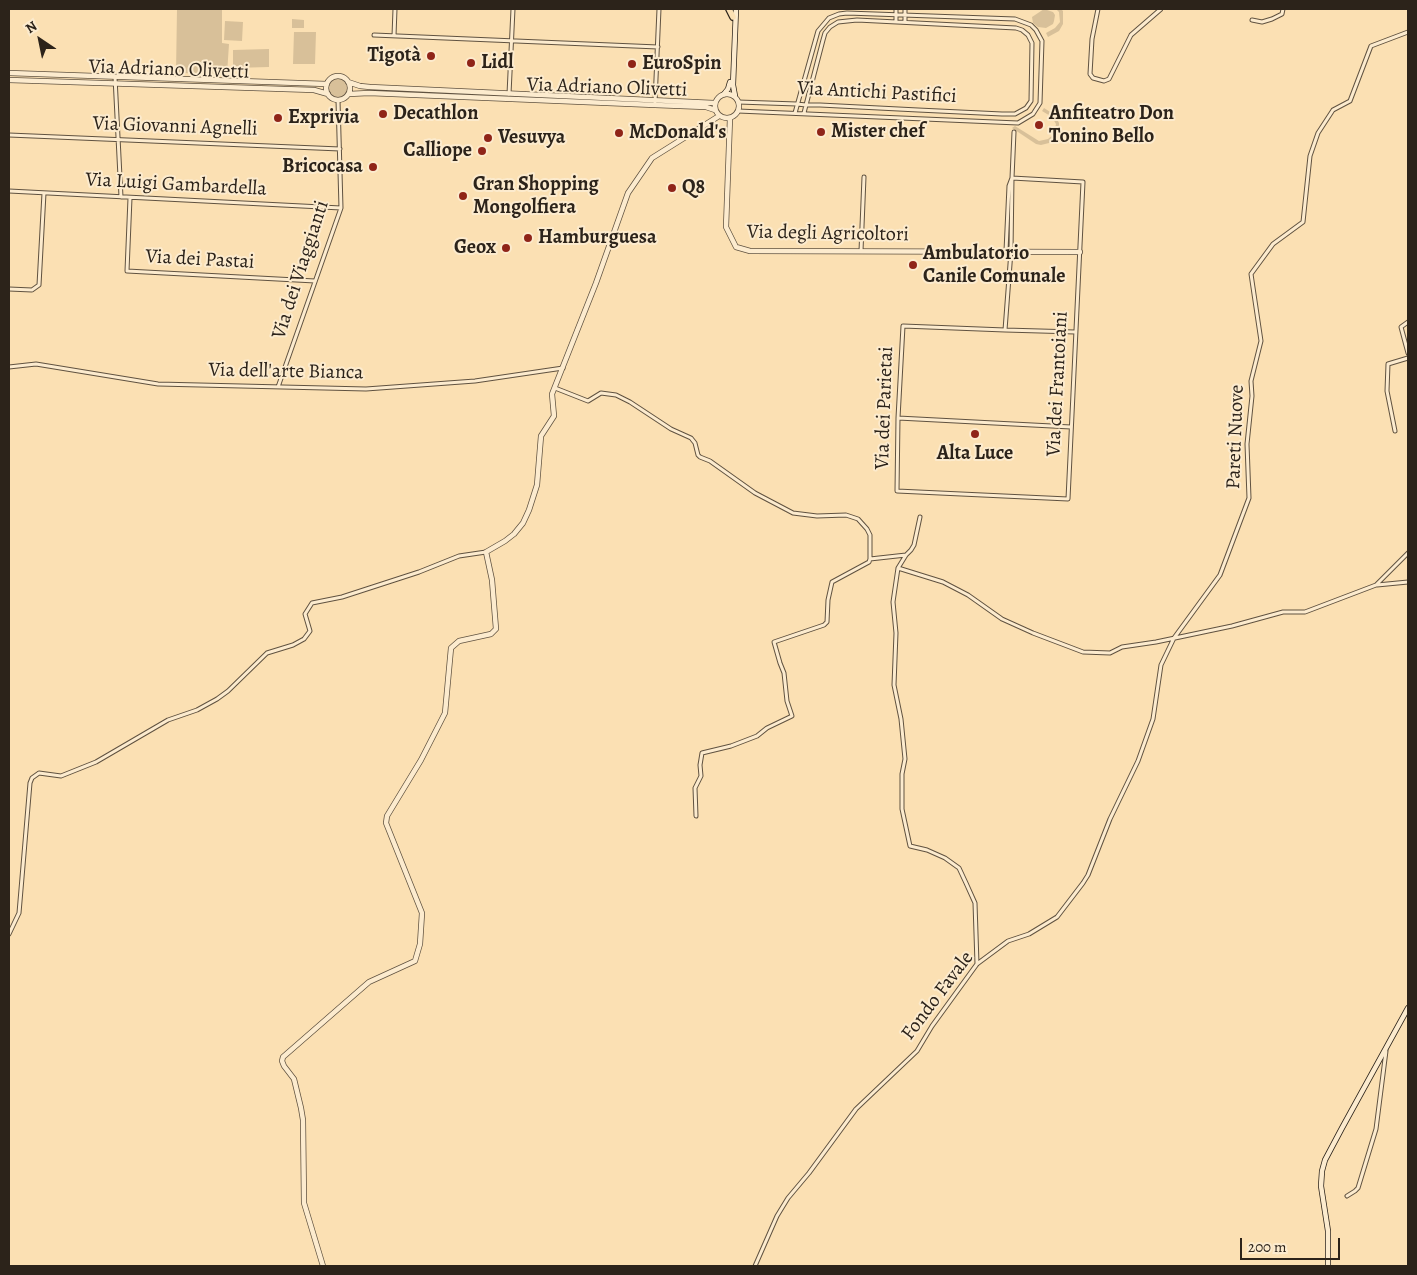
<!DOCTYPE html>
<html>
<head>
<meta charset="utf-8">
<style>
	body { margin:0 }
	#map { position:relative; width:1417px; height:1275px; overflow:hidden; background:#fbe0b3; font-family:Alegreya,serif }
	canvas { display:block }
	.frame { position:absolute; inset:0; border:10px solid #2c231a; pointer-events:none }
	.north { position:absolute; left:15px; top:15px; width:50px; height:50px; -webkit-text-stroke:4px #fcebce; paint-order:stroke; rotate:326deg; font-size:14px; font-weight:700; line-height:20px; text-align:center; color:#2c231a }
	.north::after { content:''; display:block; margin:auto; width:18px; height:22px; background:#2c231a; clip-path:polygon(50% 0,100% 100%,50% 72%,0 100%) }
	.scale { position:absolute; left:1240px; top:1238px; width:100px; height:22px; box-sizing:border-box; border:2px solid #2c231a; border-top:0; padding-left:6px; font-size:15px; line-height:18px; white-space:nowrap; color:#2c231a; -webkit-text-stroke:4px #fcebce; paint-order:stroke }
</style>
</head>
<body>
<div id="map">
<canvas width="1417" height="1275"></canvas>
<div class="frame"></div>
<div class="north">N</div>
<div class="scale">200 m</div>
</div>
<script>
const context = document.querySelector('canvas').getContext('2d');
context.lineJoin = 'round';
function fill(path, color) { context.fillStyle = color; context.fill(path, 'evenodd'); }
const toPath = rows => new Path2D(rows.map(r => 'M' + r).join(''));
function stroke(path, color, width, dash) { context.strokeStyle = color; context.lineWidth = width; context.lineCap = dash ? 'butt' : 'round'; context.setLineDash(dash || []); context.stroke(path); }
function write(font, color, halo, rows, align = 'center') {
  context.font = font + ' Alegreya,serif'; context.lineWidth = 4; context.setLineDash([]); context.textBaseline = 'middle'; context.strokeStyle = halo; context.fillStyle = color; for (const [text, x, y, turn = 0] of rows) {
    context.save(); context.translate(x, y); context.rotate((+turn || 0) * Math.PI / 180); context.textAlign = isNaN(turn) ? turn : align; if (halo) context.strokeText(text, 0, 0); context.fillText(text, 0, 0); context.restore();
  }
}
fill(toPath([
	[177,9,222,9,222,43,229,44,227,74,176,73],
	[1044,9,1053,12,1055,15,1054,21,1053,24,1046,28,1038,27,1033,23,1032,17],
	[1056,9,1061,9,1063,11,1063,24,1059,31,1048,37,1046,33,1055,28,1060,22,1059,12],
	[292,19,304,20,304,28,292,28],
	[225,21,243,22,242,41,224,40],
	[294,32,316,32,315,64,293,64],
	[269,49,269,67,233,68,233,50],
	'328 88a10 10 0 1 1 20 0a10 10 0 1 1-20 0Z',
	[1044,108,1055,115,1059,123,1059,133,1055,139,1049,143,1041,145,1036,144,1012,128,1015,126,1039,141,1048,139,1054,134,1056,124,1052,117,1042,111]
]), '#d8c099');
const minor = toPath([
	[1098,9,1092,39,1090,74,1093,78,1104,81,1109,79,1131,35,1161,9],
	[1252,20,1262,22,1272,19,1282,14,1283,9],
	[896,22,896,9],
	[905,22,905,9],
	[374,35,658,47],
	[394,36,395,9],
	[115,77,121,197],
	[509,94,513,9],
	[655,102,659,9],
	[738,102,797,104,806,105,820,105,918,110,1002,114,1015,114,1026,108,1031,101,1032,43,1028,35,1022,30,1016,28,857,20,838,22,830,27,825,33,823,40,806,105,804,113],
	[738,111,1018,123,1033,114,1040,103,1042,41,1036,30,1031,25,1015,19,847,13,839,14,829,18,818,31,795,113],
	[9,135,340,149],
	[9,191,341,208],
	[130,198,127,271,315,281],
	[861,251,864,177],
	[1006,251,1009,186,1012,178,1014,132],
	[9,289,32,290,39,285,44,193],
	[1408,322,1401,327,1408,353],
	[1005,330,1011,251,1012,178,1083,182,1068,499,897,491,898,418,903,326,1005,330,1075,332],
	[9,367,36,364,158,384,366,389,475,381,563,368],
	[278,387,341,208,338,100],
	[555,388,588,401,601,393,616,395,630,402,671,429,691,438,695,443,698,455,700,457,710,461,755,493,793,513,817,516,846,515,858,519,867,529,870,535,870,559,906,555,898,568,943,582,968,595,1002,619,1033,633,1083,652,1110,653,1122,647,1156,642,1232,626,1283,612,1305,612,1376,585,1408,553],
	[898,418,1071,427],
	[1395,431,1387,391,1388,364,1408,358],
	[906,555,911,550,914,545,920,517],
	[898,568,893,602,896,633,894,685,901,719,905,759,902,774,902,809,910,846,927,850,945,858,959,868,966,883,975,903,977,964],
	[1377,585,1408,582],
	[696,816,695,788,701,776,700,765,702,753,731,746,757,736,767,728,792,716,787,701,784,673,780,663,774,642,824,625,827,622,828,600,832,582,869,562,870,559],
	[9,934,19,913,30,783,32,778,39,773,61,776,96,762,168,720,197,710,217,699,228,691,267,653,293,645,304,639,310,631,305,614,312,603,342,597,419,572,459,556,486,552],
	[1347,1196,1355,1191,1358,1188,1376,1129,1386,1051],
	[755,1266,777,1216,788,1198,809,1173,856,1109,917,1051,932,1026,977,964,1008,941,1029,934,1057,917,1083,883,1088,875,1110,819,1138,761,1153,719,1161,665,1174,638,1220,575,1249,498,1247,444,1252,396,1251,381,1261,341,1251,274,1273,244,1303,222,1310,156,1318,133,1333,110,1350,101,1371,46,1408,32]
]);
const tertiary = toPath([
	[9,73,327,84],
	'326 88a12 12 0 1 1 24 0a12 12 0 1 1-24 0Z',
	[9,80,314,90,328,94],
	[348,82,360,86,370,87,714,103],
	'715 106a12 12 0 1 1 24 0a12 12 0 1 1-24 0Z',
	[349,94,369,93,655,105,706,107,715,110],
	[730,118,726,227,736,247,750,251,1080,252],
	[323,1266,304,1203,303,1120,301,1108,294,1079,284,1066,282,1061,283,1057,369,982,415,961,420,944,422,913,386,823,387,816,421,760,445,713,451,648,459,641,491,634,496,629,492,580,486,552,505,541,514,534,523,523,529,510,537,485,541,436,554,416,552,394,596,283,628,193,652,158,719,116]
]);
const secondary = toPath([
	[724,94,728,89,730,82],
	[735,96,733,85,736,9],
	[1328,1266,1328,1231,1321,1186,1322,1171,1325,1160,1342,1128,1408,1008]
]);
const trunk = toPath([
	[729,9,733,17]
]);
stroke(minor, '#605240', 5);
stroke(tertiary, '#605240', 6);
stroke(secondary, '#2c231a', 6);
stroke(trunk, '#2c231a', 8);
stroke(minor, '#fcebce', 3);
stroke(tertiary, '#fcebce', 4.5);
stroke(secondary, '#fcebce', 4.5);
stroke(trunk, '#fbe0b3', 5.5);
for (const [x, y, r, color] of [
	[431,56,5,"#8f2418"],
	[471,63,5,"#8f2418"],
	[632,64,5,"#8f2418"],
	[383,114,5,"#8f2418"],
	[278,118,5,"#8f2418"],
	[1039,125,5,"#8f2418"],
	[821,132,5,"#8f2418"],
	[619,133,5,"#8f2418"],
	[488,138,5,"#8f2418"],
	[482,151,5,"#8f2418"],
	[373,167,5,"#8f2418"],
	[672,188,5,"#8f2418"],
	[463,196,5,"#8f2418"],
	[528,238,5,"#8f2418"],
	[506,248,5,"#8f2418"],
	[913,265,5,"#8f2418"],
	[975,434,5,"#8f2418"]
]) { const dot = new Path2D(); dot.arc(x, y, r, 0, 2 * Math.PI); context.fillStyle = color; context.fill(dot); stroke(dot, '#fcebce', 2); }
write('bold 20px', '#2c231a', '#fcebce', [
	["Tigotà",421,56,"right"],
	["Lidl",481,63],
	["EuroSpin",642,64],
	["Decathlon",393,114],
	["Anfiteatro Don",1049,114],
	["Tonino Bello",1049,137],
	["Exprivia",288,118],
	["Mister chef",831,132],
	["McDonald's",629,133],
	["Vesuvya",498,138],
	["Calliope",472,151,"right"],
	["Bricocasa",363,167,"right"],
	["Gran Shopping",473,185],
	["Mongolfiera",473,208],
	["Q8",682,188],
	["Hamburguesa",538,238],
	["Geox",496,248,"right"],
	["Ambulatorio",923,254],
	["Canile Comunale",923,277],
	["Alta Luce",975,454,"center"]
], 'left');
write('20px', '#2c231a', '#fcebce', [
	["Via Adriano Olivetti",169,70,2],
	["Via Adriano Olivetti",607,88,2],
	["Via Antichi Pastifici",877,93,3],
	["Via Giovanni Agnelli",175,127,2],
	["Via Luigi Gambardella",176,185,3],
	["Via degli Agricoltori",828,234,1],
	["Via dei Pastai",200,260,3],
	["Via dei Viaggianti",301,270,-72],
	["Via dell'arte Bianca",286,372,1],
	["Via dei Frantoiani",1058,384,-87],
	["Via dei Parietai",885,408,-88],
	["Pareti Nuove",1236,437,-88],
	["Fondo Favale",938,996,-53]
]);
</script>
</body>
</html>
